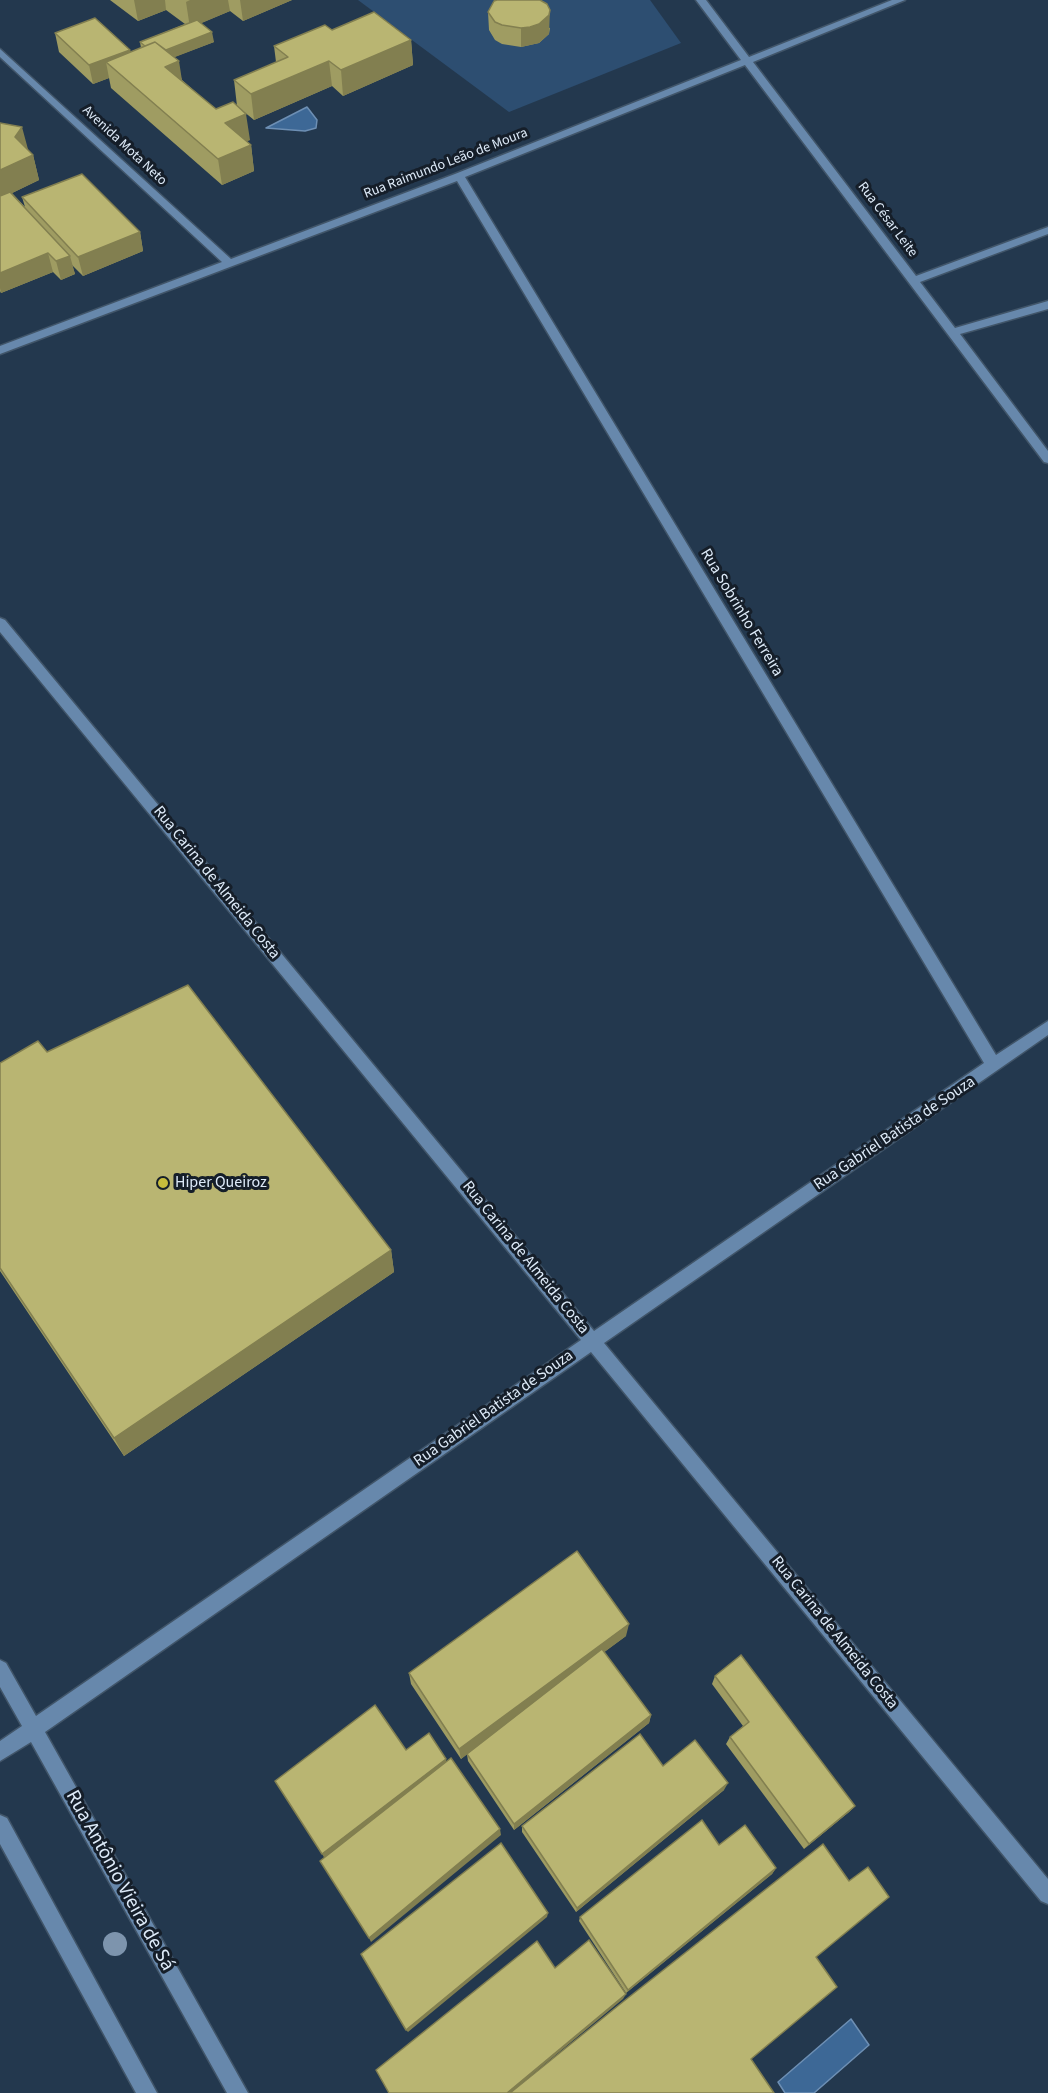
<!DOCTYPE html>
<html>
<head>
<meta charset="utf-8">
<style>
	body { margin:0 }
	canvas { display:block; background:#23384e }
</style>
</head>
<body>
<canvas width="1048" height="2093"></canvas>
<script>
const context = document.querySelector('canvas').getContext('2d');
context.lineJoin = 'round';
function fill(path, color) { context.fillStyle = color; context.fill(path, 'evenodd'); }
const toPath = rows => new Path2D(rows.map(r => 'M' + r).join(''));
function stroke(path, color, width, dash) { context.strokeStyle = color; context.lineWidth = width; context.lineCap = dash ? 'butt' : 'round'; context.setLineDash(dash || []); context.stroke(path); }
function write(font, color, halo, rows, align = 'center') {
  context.font = font + ' "Source Sans 3",sans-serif'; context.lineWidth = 6; context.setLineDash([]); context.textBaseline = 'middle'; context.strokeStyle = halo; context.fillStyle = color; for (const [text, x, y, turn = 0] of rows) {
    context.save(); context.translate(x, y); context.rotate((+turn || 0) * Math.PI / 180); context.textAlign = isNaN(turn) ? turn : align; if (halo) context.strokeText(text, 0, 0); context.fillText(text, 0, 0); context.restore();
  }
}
fill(toPath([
	[358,0,650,0,681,43,509,112]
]), '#2d4e71');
const water = toPath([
	[307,107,317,120,316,128,305,131,266,128,307,107],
	[851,2019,869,2045,814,2093,785,2093,778,2082,851,2019]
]);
fill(water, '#3d6896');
stroke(water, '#6d8fb4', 1.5);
const minor = toPath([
	[696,0,706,0,749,57,892,0,905,0,753,62,916,276,1048,227,1048,234,920,282,955,328,1048,301,1048,309,960,334,1048,451,1048,463,1044,462,745,65,465,177,996,1055,1048,1021,1048,1035,604,1343,1048,1879,1048,1904,1041,1901,591,1352,45,1732,248,2093,227,2093,31,1742,0,1761,0,1741,22,1726,0,1687,0,1660,6,1663,36,1716,581,1340,0,632,0,618,5,620,594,1331,984,1063,457,181,0,354,0,346,222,262,0,57,0,49,231,259,455,174,741,60,696,0],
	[0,1815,7,1818,157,2093,136,2093,0,1844,0,1815]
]);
stroke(minor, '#415569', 3);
fill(minor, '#6788ac');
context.fillStyle = '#7d94ad';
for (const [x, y] of [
	[115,1944]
]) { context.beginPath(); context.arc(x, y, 12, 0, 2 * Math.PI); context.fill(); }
fill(toPath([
	[110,0,292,0,243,21,230,11,201,23,214,42,174,57,182,80,250,140,246,141,251,145,254,171,222,185,111,88,109,78,93,84,59,52,55,33,130,52,141,48,140,42,185,24,166,10,138,21],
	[488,12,550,28,549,34,539,43,521,47,502,44,495,40,489,30],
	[332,30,411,40,413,65,343,96,332,86,254,120,237,106,234,80,276,62,274,46],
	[0,123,33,155,39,180,12,193,25,207,22,197,140,232,143,251,83,276,72,265,75,274,61,280,53,272,1,293,0,291],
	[47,1052,391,1250,394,1272,124,1456,0,1271,0,1063],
	[626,1636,604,1652,651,1715,649,1723,514,1830,468,1761,467,1754,461,1759,411,1684,409,1673],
	[715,1676,855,1806,849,1812,804,1849,726,1744,730,1737,743,1726,712,1684],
	[663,1766,724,1790,576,1912,522,1832,522,1826],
	[719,1845,776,1868,772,1874,626,1993,579,1921,580,1917]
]), '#9f9c62');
fill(toPath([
	[134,0,165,0,166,10,138,21],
	[190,0,228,0,230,11,190,28,186,2],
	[240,0,292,0,243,21],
	[550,10,549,34,539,43,521,47,521,28],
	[212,32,214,42,157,64,155,55],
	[411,40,413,65,343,96,341,70],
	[130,50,133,68,106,62,109,78,93,84,89,65],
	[179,61,183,87,165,67],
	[329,61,332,86,254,120,251,94],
	[246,114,250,140,229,149,225,123],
	[22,127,29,153,33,155,39,180,0,199,0,170,15,137],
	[251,145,254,171,222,185,218,159],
	[140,232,143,251,83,276,78,257],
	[48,253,53,272,1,293,0,288,0,273],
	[70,256,75,274,61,280,56,261],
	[391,1250,394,1272,124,1456,114,1438],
	[629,1624,626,1636,461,1759,459,1749],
	[651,1715,649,1723,514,1830,514,1824],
	[446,1759,447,1766,325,1859,322,1854],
	[728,1783,724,1790,576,1912,577,1908],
	[855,1806,849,1812,804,1849,809,1844],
	[500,1829,501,1835,371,1942,369,1938],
	[776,1868,772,1874,626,1993,628,1990],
	[548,1913,547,1917,408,2032,406,2030],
	[626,1994,623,1999,510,2093,507,2093]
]), '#827f50');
const building = toPath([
	[497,0,540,0,547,4,550,10,549,15,539,24,530,27,521,28,502,25,495,22,488,12,494,1,497,0],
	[374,12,411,40,341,70,329,61,251,94,234,80,288,57,274,46,325,25,332,30,374,12],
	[95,18,130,50,89,65,55,33,95,18],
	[197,20,212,32,166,50,155,42,145,46,140,42,197,20],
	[155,42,179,61,165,67,216,109,233,102,246,114,225,123,251,145,218,159,106,62,155,42],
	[0,123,22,127,15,137,33,155,0,170,0,123],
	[82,174,140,232,78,257,22,197,82,174],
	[10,192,70,256,56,261,48,253,0,273,0,196,10,192],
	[188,985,391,1250,114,1438,0,1268,0,1063,38,1041,47,1052,188,985],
	[577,1551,629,1624,459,1749,409,1673,577,1551],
	[602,1649,651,1715,514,1824,467,1754,602,1649],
	[741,1655,855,1806,809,1844,730,1737,749,1722,715,1676,741,1655],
	[375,1705,406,1750,429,1733,446,1759,322,1854,275,1781,375,1705],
	[640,1734,663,1766,695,1740,728,1783,577,1908,522,1826,640,1734],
	[451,1758,500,1829,369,1938,320,1861,451,1758],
	[702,1820,719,1845,745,1825,776,1868,628,1990,580,1917,702,1820],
	[501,1843,548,1913,406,2030,361,1954,501,1843],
	[823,1844,849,1881,868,1867,889,1897,816,1957,837,1987,751,2059,774,2093,510,2093,619,2005,823,1844],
	[589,1940,626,1994,507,2093,389,2093,376,2070,537,1941,555,1968,589,1940]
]);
fill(building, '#b9b572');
stroke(building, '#827f50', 1.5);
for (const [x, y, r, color] of [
	[163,1183,6,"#c6bc3c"]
]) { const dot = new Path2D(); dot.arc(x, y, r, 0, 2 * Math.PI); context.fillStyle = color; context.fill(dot); stroke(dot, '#151e29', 2); }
write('14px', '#deebf9', '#151e29', [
	["Avenida Mota Neto",124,146,43],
	["Rua Raimundo Leão de Moura",446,164,-21],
	["Rua César Leite",887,220,53]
]);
write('16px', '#deebf9', '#151e29', [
	["Rua Sobrinho Ferreira",741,613,59],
	["Rua Carina de Almeida Costa",216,883,51],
	["Rua Gabriel Batista de Souza",895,1134,-34],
	["Rua Carina de Almeida Costa",525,1258,51],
	["Rua Gabriel Batista de Souza",494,1409,-35],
	["Rua Carina de Almeida Costa",834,1633,51]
]);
write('16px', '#deebf9', '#151e29', [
	["Hiper Queiroz",175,1183]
], 'left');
write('20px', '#deebf9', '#151e29', [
	["Rua Antônio Vieira de Sá",119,1881,61]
]);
</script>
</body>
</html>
